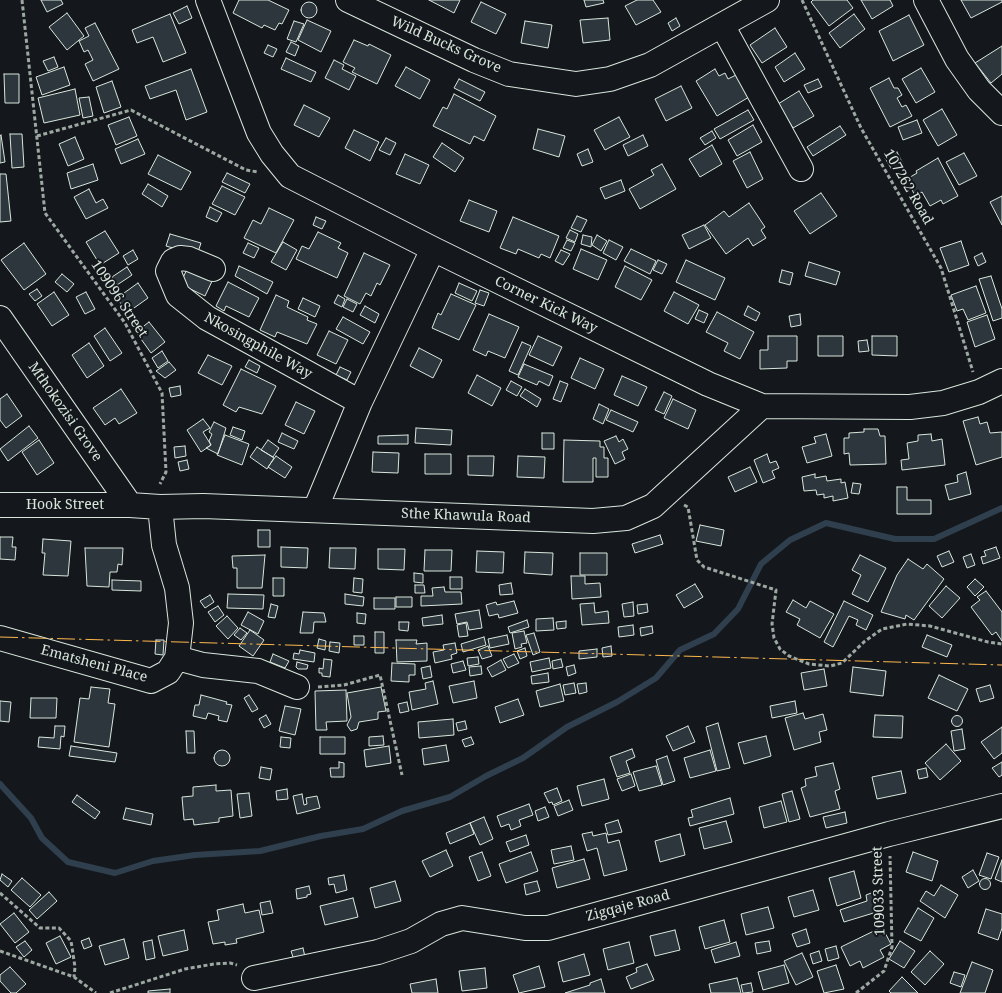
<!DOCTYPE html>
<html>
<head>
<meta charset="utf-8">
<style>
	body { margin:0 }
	canvas { display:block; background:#14181c }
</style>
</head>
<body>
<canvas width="1002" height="993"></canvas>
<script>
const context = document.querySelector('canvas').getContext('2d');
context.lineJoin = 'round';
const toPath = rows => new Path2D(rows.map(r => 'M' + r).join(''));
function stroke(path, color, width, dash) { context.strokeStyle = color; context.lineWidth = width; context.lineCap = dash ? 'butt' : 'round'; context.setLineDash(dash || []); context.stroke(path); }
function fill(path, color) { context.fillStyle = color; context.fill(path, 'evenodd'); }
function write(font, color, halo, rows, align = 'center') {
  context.font = font + ' "Noto Serif",serif'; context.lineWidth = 4; context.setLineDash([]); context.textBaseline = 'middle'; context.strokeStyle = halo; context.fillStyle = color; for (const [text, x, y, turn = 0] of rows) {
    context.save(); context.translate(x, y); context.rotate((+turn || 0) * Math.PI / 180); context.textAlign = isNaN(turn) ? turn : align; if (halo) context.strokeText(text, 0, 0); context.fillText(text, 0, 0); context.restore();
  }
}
stroke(toPath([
	[0,784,31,818,42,838,68,862,115,873,153,861,195,855,260,851,321,836,363,829,402,811,450,797,486,776,523,758,567,727,617,702,656,678,680,650,714,634,738,609,761,564,790,540,826,523,895,539,934,539,1002,508]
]), '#2f3f4d', 6);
const building = toPath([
	[41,0,61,0,63,4,47,12,41,0],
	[239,0,268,0,289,10,282,24,279,23,275,30,264,25,262,28,233,13,239,0],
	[429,0,460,0,454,13,429,0],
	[584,0,603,0,604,3,586,7,584,0],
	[637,0,653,0,661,12,636,25,625,6,637,0],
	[813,0,847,0,853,8,829,26,811,2,813,0],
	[861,0,890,0,893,6,872,19,861,0],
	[961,0,1002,0,1002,2,971,18,961,0],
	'301 10a8 8 0 1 1 16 0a8 8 0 1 1-16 0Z',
	[481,2,506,14,496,34,471,22,481,2],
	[187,6,192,18,179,24,173,13,187,6],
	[67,13,84,36,67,50,49,27,67,13],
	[170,14,186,53,163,62,153,37,137,43,132,30,170,14],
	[854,14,865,29,840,48,829,33,854,14],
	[909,15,924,45,893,61,879,31,909,15],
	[608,18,610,40,583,43,580,20,608,18],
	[676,18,680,26,672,31,668,23,676,18],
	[307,20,331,31,321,52,298,40,307,20],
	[294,21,304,24,296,42,287,39,294,21],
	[525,21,552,25,548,48,521,43,525,21],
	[95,23,119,69,93,81,85,64,93,60,88,50,84,52,79,41,89,36,85,28,95,23],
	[775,28,787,47,762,63,750,45,775,28],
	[354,40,368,46,369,44,391,55,377,84,352,72,355,68,343,62,354,40],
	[291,42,299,46,295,56,286,52,291,42],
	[268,45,277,49,273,57,264,53,268,45],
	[1002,46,1002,74,991,83,975,63,1002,46],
	[795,53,805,69,784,82,775,67,795,53],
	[54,57,58,67,48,71,43,61,54,57],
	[286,58,316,72,311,82,281,69,286,58],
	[334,60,344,65,342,69,356,76,349,90,325,78,334,60],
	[64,67,70,85,42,95,36,77,64,67],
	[406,67,430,80,420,99,395,86,406,67],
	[921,68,935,92,916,103,902,79,921,68],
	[191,69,207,112,186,120,176,90,150,99,145,86,191,69],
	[715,69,719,76,725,73,728,79,736,75,749,97,717,116,696,81,715,69],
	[4,74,19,74,19,103,5,103,4,74],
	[889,78,894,88,898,88,902,95,897,98,902,107,906,105,912,116,890,127,870,88,889,78],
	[459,79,485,92,480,101,454,88,459,79],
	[818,79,822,87,808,93,804,85,818,79],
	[112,81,121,107,104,113,96,87,112,81],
	[681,86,692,108,666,121,655,99,681,86],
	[75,89,80,115,44,123,38,98,75,89],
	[799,91,814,116,793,128,778,104,799,91],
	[454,94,496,116,484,141,474,136,470,144,433,126,443,107,447,109,454,94],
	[89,97,93,116,83,118,79,98,89,97],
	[304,105,330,118,319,137,294,125,304,105],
	[942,109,957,135,938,146,923,120,942,109],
	[748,110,754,120,720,139,714,129,748,110],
	[129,117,137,136,116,145,108,125,129,117],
	[619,117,630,137,605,150,594,130,619,117],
	[917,120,922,133,903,140,898,127,917,120],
	[753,125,762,142,737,156,728,140,753,125],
	[840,126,846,135,813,156,807,147,840,126],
	[538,129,565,136,559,157,533,149,538,129],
	[354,130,379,142,370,161,345,148,354,130],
	[712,131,716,138,705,145,700,138,712,131],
	[10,134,22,134,24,167,12,168,10,134],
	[1,135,5,162,0,163,0,136,1,135],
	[643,135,648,146,628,156,623,145,643,135],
	[75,137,84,159,68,166,59,144,75,137],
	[386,138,396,143,390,155,379,150,386,138],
	[138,139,145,154,121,164,115,149,138,139],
	[442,143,464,158,455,172,433,157,442,143],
	[712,145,722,164,700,177,689,159,712,145],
	[588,149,593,162,582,166,577,154,588,149],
	[750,152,763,179,747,188,733,161,750,152],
	[897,152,903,164,892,170,885,158,897,152],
	[964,153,977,176,959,185,946,162,964,153],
	[405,154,429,165,420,184,396,174,405,154],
	[158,155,191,172,181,190,148,174,158,155],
	[938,158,958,196,943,204,941,200,930,206,922,192,915,196,907,179,917,173,916,171,938,158],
	[93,164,98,180,71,189,67,173,93,164],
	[662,164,676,189,640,209,629,189,654,175,651,170,662,164],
	[227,173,250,184,245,193,222,182,227,173],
	[0,174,6,174,11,221,0,222,0,174],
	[621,180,625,191,605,199,600,188,621,180],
	[148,184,168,196,162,207,142,194,148,184],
	[222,186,245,197,235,215,212,204,222,186],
	[89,189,96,203,103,199,108,208,86,219,74,197,89,189],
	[821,193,837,216,810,234,794,211,821,193],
	[1002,196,1002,225,990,202,1002,196],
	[469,200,497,211,489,232,460,221,469,200],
	[749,203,765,227,761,230,766,238,753,246,748,238,726,254,705,225,724,211,729,217,749,203],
	[210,207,222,213,217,222,206,217,210,207],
	[269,208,294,220,276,253,244,238,253,220,261,224,269,208],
	[577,216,587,220,581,232,571,228,577,216],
	[316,217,326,221,322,229,313,225,316,217],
	[513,217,559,236,550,258,541,254,539,258,518,249,516,254,500,248,513,217],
	[704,225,711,238,689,249,682,235,704,225],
	[570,230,578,234,575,242,566,238,570,230],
	[105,231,119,253,100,265,86,242,105,231],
	[318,232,341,243,338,248,348,253,337,278,296,259,302,246,309,249,318,232],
	[170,234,201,243,197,255,166,246,170,234],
	[583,235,592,237,591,247,581,244,583,235],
	[597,235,607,241,601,251,592,245,597,235],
	[567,240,575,243,571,251,563,248,567,240],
	[609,240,623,247,616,260,603,253,609,240],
	[961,241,969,265,949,272,940,248,961,241],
	[283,242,297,250,286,270,271,262,283,242],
	[24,243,46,274,24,290,1,260,24,243],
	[248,243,259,248,254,258,243,253,248,243],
	[581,249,607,260,598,280,573,269,581,249],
	[631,249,656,261,650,274,624,261,631,249],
	[133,250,138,259,128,265,123,256,133,250],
	[561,250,570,254,563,265,555,261,561,250],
	[364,253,390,265,380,285,377,283,371,296,366,293,360,304,344,296,364,253],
	[982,253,986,262,978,266,974,257,982,253],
	[658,260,667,264,662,274,653,270,658,260],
	[686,260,725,278,715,300,676,282,686,260],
	[809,262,840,272,836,285,805,276,809,262],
	[189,265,214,277,205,296,180,284,189,265],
	[239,266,273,282,267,294,235,276,239,266],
	[625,266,652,280,641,300,615,287,625,266],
	[127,267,132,275,117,285,112,277,127,267],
	[782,270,793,273,790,285,779,282,782,270],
	[62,274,74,284,67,292,55,282,62,274],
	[991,276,1002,309,1002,318,993,321,979,279,991,276],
	[228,282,259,298,249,317,226,306,224,311,216,306,228,282],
	[138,283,148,298,127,313,117,298,138,283],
	[459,283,477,291,472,301,455,293,459,283],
	[976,286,986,313,968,320,963,309,957,311,951,295,976,286],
	[37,289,42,296,35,301,29,294,37,289],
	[480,290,489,293,484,306,475,303,480,290],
	[54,292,69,315,52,326,37,304,54,292],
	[86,292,95,309,85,314,76,297,86,292],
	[674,292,699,305,688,324,664,311,674,292],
	[451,294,476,305,459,340,432,328,438,313,441,315,451,294],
	[276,295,289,301,287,307,308,317,307,320,317,324,307,344,277,332,275,337,260,330,276,295],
	[338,295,345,299,342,307,334,303,338,295],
	[303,298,320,306,315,317,298,309,303,298],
	[347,299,357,304,353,312,343,307,347,299],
	[365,306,379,314,375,323,360,315,365,306],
	[748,306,760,313,756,321,744,315,748,306],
	[699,310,708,314,704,323,695,319,699,310],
	[717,312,754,332,740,359,724,351,728,343,706,332,717,312],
	[489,314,519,327,505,358,488,351,486,356,473,350,489,314],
	[800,314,801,325,791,327,789,316,800,314],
	[987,315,995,339,975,347,967,322,987,315],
	[343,317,370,332,363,344,336,329,343,317],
	[149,322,165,342,151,353,136,332,149,322],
	[105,328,122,353,110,361,94,336,105,328],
	[329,331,348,340,336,364,317,355,329,331],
	[538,336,562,347,553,366,529,355,538,336],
	[768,336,797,336,797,361,787,361,787,368,760,369,760,350,768,350,768,336],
	[818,336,843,336,843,356,818,356,818,336],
	[872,336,897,336,897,356,872,355,872,336],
	[867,340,869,351,859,352,858,341,867,340],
	[522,342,531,346,518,375,509,371,522,342],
	[89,343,104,366,87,378,72,355,89,343],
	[419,348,442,360,433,378,410,366,419,348],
	[162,351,168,361,158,368,152,358,162,351],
	[208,355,232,366,222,385,198,373,208,355],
	[580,358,604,369,595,389,571,378,580,358],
	[249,360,260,366,257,373,245,367,249,360],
	[169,362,176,370,165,378,156,371,169,362],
	[524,364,553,376,549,386,539,381,537,385,518,377,524,364],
	[340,367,351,372,347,380,336,375,340,367],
	[241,369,276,386,262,414,239,407,236,412,223,405,241,369],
	[477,375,501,388,492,406,468,393,477,375],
	[622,376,647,387,638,406,614,395,622,376],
	[511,381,522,387,517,396,506,390,511,381],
	[560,381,568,384,561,402,553,399,560,381],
	[180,386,181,395,171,397,169,388,180,386],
	[121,389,137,413,119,424,115,418,105,425,93,408,121,389],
	[525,389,541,399,537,407,520,396,525,389],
	[664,392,672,396,664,414,655,410,664,392],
	[7,394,22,416,6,428,0,420,0,399,7,394],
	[673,399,696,410,688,429,664,418,673,399],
	[296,402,315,411,304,434,285,425,296,402],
	[599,404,609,409,603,424,593,419,599,404],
	[611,410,638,422,633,432,606,420,611,410],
	[978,417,980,424,987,422,990,433,1002,432,1002,457,976,465,963,421,978,417],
	[203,419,210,428,203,432,211,445,201,452,187,430,203,419],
	[214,422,226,428,218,454,206,448,211,445,209,441,212,434,209,432,214,422],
	[29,426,38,438,8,461,0,449,29,426],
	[233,427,245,431,242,440,230,435,233,427],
	[416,428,452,430,451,445,415,443,416,428],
	[864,429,878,429,880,436,885,436,886,464,850,465,849,453,844,454,844,438,849,438,849,433,864,432,864,429],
	[282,433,298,441,294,449,278,442,282,433],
	[542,433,554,433,554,449,542,449,542,433],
	[826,434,832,456,807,463,802,447,816,443,814,437,826,434],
	[931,434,932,441,942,439,945,465,902,470,901,460,909,459,907,443,918,441,918,435,931,434],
	[225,435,249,444,242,465,217,455,225,435],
	[408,435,408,444,378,444,378,436,408,435],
	[616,436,619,442,623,439,628,449,622,452,625,459,615,464,604,441,616,436],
	[39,440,54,463,37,475,22,452,39,440],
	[268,440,279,448,273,457,261,450,268,440],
	[564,440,600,441,600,447,604,447,604,458,608,458,608,477,596,477,596,458,593,458,593,482,563,482,564,440],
	[185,446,186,456,175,458,174,447,185,446],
	[257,447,274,458,267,469,250,457,257,447],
	[373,452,399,453,398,473,372,472,373,452],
	[425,454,451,454,451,474,425,474,425,454],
	[767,454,770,463,776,461,779,468,772,471,775,478,763,483,754,460,767,454],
	[276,456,292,467,285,478,268,467,276,456],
	[468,456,494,456,493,476,468,475,468,456],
	[518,456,545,457,544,478,517,477,518,456],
	[187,460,189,469,180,471,178,462,187,460],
	[750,467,757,482,735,492,728,477,750,467],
	[966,472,971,494,949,500,945,485,958,482,957,475,966,472],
	[815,474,815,478,826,476,827,481,841,479,841,483,845,482,848,498,833,501,833,496,824,498,824,494,817,495,816,490,804,491,802,477,815,474],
	[853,483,861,484,859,494,851,493,853,483],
	[897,487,907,487,907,500,931,500,931,514,897,514,897,487],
	[700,525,724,530,721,546,696,541,700,525],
	[258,530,270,530,270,547,258,547,258,530],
	[660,535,663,544,635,553,632,544,660,535],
	[0,537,13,537,12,547,16,547,15,560,0,559,0,537],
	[43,539,71,541,68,576,43,575,45,553,42,553,43,539],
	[281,547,308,548,307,568,281,567,281,547],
	[996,547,1000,558,983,564,981,557,986,556,984,551,996,547],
	[85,548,123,548,122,565,118,564,117,572,110,572,109,587,87,586,85,548],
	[330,548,356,548,355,569,329,568,330,548],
	[378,549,405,549,404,570,378,569,378,549],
	[425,550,452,550,451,571,424,571,425,550],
	[477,551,504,552,503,573,476,572,477,551],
	[949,551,954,562,942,567,937,556,949,551],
	[525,552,553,553,552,575,524,573,525,552],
	[580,553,607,553,607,575,580,575,580,553],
	[971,554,975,565,967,568,963,557,971,554],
	[265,555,262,588,237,588,237,568,233,568,232,556,265,555],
	[860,555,886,568,868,602,852,594,861,575,852,570,860,555],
	[908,559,923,569,927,564,944,579,914,620,906,615,905,619,881,612,897,575,908,559],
	[414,573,423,574,423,583,414,582,414,573],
	[571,576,585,576,585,584,600,583,601,597,572,599,571,576],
	[450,577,462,577,462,589,450,589,450,577],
	[273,578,284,578,284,596,273,596,273,578],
	[354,578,363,579,362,593,353,592,354,578],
	[975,579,984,587,975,596,967,587,975,579],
	[112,580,141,581,141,591,112,590,112,580],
	[511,583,513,594,500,595,499,585,511,583],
	[695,584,703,597,684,608,676,595,695,584],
	[415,585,424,585,425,593,415,593,415,585],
	[946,586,960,598,942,618,929,606,946,586],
	[444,587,445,592,461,592,462,604,421,606,421,596,433,596,432,588,444,587],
	[986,591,1002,612,1002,641,996,632,992,635,971,607,980,600,977,597,986,591],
	[228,594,264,595,263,609,227,608,228,594],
	[345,594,364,597,363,606,345,604,345,594],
	[210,595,214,602,205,608,200,601,210,595],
	[396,597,412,597,412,607,396,607,396,597],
	[374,598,395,598,395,609,374,609,374,598],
	[793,600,806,608,810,601,834,614,820,638,797,625,800,619,786,612,793,600],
	[514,601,518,613,499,618,498,614,489,616,486,605,496,602,497,605,514,601],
	[844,601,873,615,866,630,856,625,858,620,849,616,833,647,824,642,844,601],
	[633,602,634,616,624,617,622,604,633,602],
	[594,603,595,613,608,611,609,623,582,625,580,604,594,603],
	[271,604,278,606,275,618,268,617,271,604],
	[647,604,648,612,638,614,637,605,647,604],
	[218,606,224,615,215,622,208,612,218,606],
	[479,610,482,628,469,630,467,622,457,624,455,614,479,610],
	[248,612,264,621,258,634,241,625,248,612],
	[303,612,324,613,326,622,314,622,313,633,300,633,303,612],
	[357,613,366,614,365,624,357,623,357,613],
	[442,615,443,624,423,626,422,618,442,615],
	[227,616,238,628,228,639,216,626,227,616],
	[553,618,554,630,536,631,536,619,553,618],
	[527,620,529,627,510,633,508,627,527,620],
	[566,621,566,628,557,629,556,622,566,621],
	[399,622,409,622,408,631,399,630,399,622],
	[466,623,468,636,459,637,457,625,466,623],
	[633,625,634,635,619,637,618,627,633,625],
	[652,626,653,633,641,636,640,628,652,626],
	[240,628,247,633,241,640,234,635,240,628],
	[250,630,264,640,253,656,239,646,250,630],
	[524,631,527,643,521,644,522,647,515,649,512,633,524,631],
	[375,632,384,632,384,653,375,653,375,632],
	[534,633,540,652,533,655,526,635,534,633],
	[507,635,509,644,490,648,488,639,507,635],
	[927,635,952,645,947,657,922,647,927,635],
	[354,636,364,636,364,645,354,645,354,636],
	[484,637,486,645,463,652,461,644,484,637],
	[319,639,326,641,325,650,317,648,319,639],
	[156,640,164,640,163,655,155,654,156,640],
	[396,640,417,640,416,644,427,643,427,661,397,662,396,640],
	[330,642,340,643,339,653,329,651,330,642],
	[455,643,457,653,451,655,452,659,435,663,433,652,444,650,443,645,455,643],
	[488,646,492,656,482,659,478,650,488,646],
	[611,646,612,656,603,657,602,648,611,646],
	[525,648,527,656,520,659,517,651,525,648],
	[597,649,597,657,579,659,579,651,597,649],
	[300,650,315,653,314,662,293,659,294,653,299,654,300,650],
	[273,654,289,661,285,668,270,662,273,654],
	[514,654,519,663,508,668,503,659,514,654],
	[478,657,479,664,468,666,467,658,478,657],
	[549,658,551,668,532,672,530,662,549,658],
	[324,659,332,660,330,677,322,676,322,673,319,673,319,668,323,669,324,659],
	[561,659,563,667,553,669,552,661,561,659],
	[501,660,506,670,492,677,487,668,501,660],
	[463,661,466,670,453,673,451,664,463,661],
	[297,662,308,665,307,669,298,669,296,667,297,662],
	[392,663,415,664,415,675,409,675,409,682,391,681,392,663],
	[574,665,576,673,568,676,566,667,574,665],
	[430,666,432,677,423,679,421,668,430,666],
	[481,666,482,674,470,676,469,667,481,666],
	[853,667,886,671,883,696,850,692,853,667],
	[824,669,827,686,804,690,801,673,824,669],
	[548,673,549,682,532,684,531,676,548,673],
	[939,675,968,689,957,711,928,698,939,675],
	[433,681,438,704,412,710,409,692,426,689,425,683,433,681],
	[474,681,477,698,453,703,449,686,474,681],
	[574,683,576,693,565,695,563,685,574,683],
	[586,683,587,692,579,694,577,684,586,683],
	[560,684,564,701,540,707,536,691,560,684],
	[990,685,994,698,980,702,976,689,990,685],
	[91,687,110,689,108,703,115,704,109,747,74,742,80,698,89,699,91,687],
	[381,687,386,711,378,712,378,719,359,722,357,729,351,731,347,725,351,717,347,693,381,687],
	[346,690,347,721,326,722,327,730,316,730,315,691,346,690],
	[201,695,227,702,226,704,232,705,227,722,218,720,219,716,208,713,206,719,193,716,195,705,199,705,201,695],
	[249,695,258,709,252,712,244,698,249,695],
	[31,698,57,698,56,718,30,718,31,698],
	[518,699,524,715,500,723,495,707,518,699],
	[0,701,11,702,9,722,0,721,0,701],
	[795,701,797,713,772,718,770,706,795,701],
	[407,702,409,711,400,713,398,704,407,702],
	[285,706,301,709,295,735,279,731,285,706],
	[803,713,805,719,823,714,827,730,819,732,821,742,794,750,785,718,803,713],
	[266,715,271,724,264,728,259,719,266,715],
	[875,715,903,716,902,738,873,737,875,715],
	'951.5 721a5.5 5.5 0 1 1 11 0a5.5 5.5 0 1 1-11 0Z',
	[453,719,454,735,419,738,418,722,453,719],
	[465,721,467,729,458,731,456,723,465,721],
	[718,723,730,768,717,771,706,727,718,723],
	[55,726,65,726,64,737,61,736,60,749,38,747,39,737,54,738,55,726],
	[688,726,695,742,673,751,666,736,688,726],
	[1002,727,1002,753,994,759,981,742,1002,727],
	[962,729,965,749,954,751,951,731,962,729],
	[186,731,194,731,195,753,187,753,186,731],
	[383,736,384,745,369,746,369,737,383,736],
	[766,736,771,756,744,764,738,743,766,736],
	[281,737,291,738,290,748,280,747,281,737],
	[320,737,345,737,345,754,320,754,320,737],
	[471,737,474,744,465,747,462,740,471,737],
	[946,744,961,761,940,780,925,763,946,744],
	[446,745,449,761,424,765,422,749,446,745],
	[71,746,117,753,115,762,69,756,71,746],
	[389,746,391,763,366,767,364,750,389,746],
	[632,749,635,757,626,761,630,773,617,777,610,757,632,749],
	'214 758a8 8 0 1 1 16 0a8 8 0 1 1-16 0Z',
	[710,750,716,771,690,778,684,758,710,750],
	[667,756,675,781,663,785,656,760,667,756],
	[339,762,344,763,344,777,331,777,330,768,339,768,339,762],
	[1002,762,1002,775,999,777,992,768,1002,762],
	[833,763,840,789,835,791,840,809,810,817,801,788,806,786,805,779,817,776,815,767,833,763],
	[656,766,662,785,639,791,633,772,656,766],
	[261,767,272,769,270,780,259,778,261,767],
	[926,768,928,777,919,779,917,770,926,768],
	[901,771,906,793,877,799,872,777,901,771],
	[631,774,635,786,622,791,617,779,631,774],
	[604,779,609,799,582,806,577,786,604,779],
	[216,785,216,791,231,790,233,816,219,818,219,822,194,825,193,819,184,820,182,797,193,796,193,787,216,785],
	[557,788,562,801,553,805,552,802,549,803,544,793,557,788],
	[287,789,288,799,277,800,276,791,287,789],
	[792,791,800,819,789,822,782,794,792,791],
	[249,793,252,816,240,818,237,794,249,793],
	[302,794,304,805,307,804,306,798,317,796,320,808,297,814,293,796,302,794],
	[77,795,100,812,95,819,72,802,77,795],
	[730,798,734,814,690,826,688,818,693,817,691,810,730,798],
	[569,800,573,810,558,816,554,806,569,800],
	[781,801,787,822,764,828,759,807,781,801],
	[529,804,533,815,519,820,521,826,511,830,509,824,501,827,497,816,529,804],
	[545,807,549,817,538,821,535,811,545,807],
	[126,808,153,814,151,825,123,819,126,808],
	[845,812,847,823,826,828,823,817,845,812],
	[484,817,493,839,480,845,470,823,484,817],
	[618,820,622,832,608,835,605,824,618,820],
	[726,821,732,842,704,849,699,828,726,821],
	[470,823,474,834,450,844,446,833,470,823],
	[592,832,593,836,606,833,608,843,619,840,627,870,604,876,597,848,587,851,582,834,592,832],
	[680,834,685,855,660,862,655,841,680,834],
	[526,835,529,845,510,852,506,842,526,835],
	[571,846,574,860,554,864,551,850,571,846],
	[446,850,453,866,430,877,422,861,446,850],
	[482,852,491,876,478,881,469,857,482,852],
	[531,852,538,871,506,883,499,864,531,852],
	[913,852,938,861,932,881,906,872,913,852],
	[987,853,999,857,991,879,979,875,987,853],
	[584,859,590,879,557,888,552,868,584,859],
	[1002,860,1002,882,995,879,1002,860],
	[973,870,979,881,968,888,962,877,973,870],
	[854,871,861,898,837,906,829,878,854,871],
	[2,874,12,881,8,887,0,880,2,874],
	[344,875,347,890,336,893,334,884,329,885,328,878,344,875],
	[22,878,41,895,30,907,11,890,22,878],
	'979.5 884a5.5 5.5 0 1 1 11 0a5.5 5.5 0 1 1-11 0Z',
	[395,881,401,901,375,908,370,888,395,881],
	[537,881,540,891,526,895,524,884,537,881],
	[941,885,958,895,945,918,920,901,926,891,934,896,941,885],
	[309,886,311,894,307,895,307,897,297,899,296,889,309,886],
	[813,890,819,910,794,917,788,897,813,890],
	[49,892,57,901,37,919,29,910,49,892],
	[874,892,880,911,844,922,840,910,867,901,866,895,874,892],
	[353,898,358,917,325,925,320,906,353,898],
	[270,901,273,913,262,915,260,903,270,901],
	[243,904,245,913,259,910,264,932,236,939,237,943,225,945,225,942,213,944,208,922,219,920,217,910,243,904],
	[768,907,774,928,746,935,741,914,768,907],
	[918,908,934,918,921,941,904,932,918,908],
	[986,909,1002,914,1002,928,998,940,978,933,986,909],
	[14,913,29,932,15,943,0,924,14,913],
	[724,920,730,942,705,949,699,927,724,920],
	[882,927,891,944,880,950,884,957,863,968,860,961,850,966,841,947,882,927],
	[806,929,810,943,797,947,792,934,806,929],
	[184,930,188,950,163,956,158,936,184,930],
	[675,930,680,950,655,956,650,936,675,930],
	[60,936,71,957,56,964,46,943,60,936],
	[89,938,92,946,84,949,81,941,89,938],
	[124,939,129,958,105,965,99,946,124,939],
	[152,940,155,958,146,960,143,942,152,940],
	[25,941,32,950,24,957,16,947,25,941],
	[769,941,771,951,757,954,755,943,769,941],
	[900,941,915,951,904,968,889,959,900,941],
	[629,942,634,963,608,970,603,949,629,942],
	[736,942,740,956,715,963,711,950,736,942],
	[836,946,839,958,828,961,825,949,836,946],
	[303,948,305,957,294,960,291,951,303,948],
	[819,951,822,961,813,964,810,954,819,951],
	[930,951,944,964,925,985,911,972,930,951],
	[802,953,813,977,796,985,784,961,802,953],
	[584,954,590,975,563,982,558,962,584,954],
	[972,962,993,970,985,993,960,993,972,962],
	[647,964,654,980,631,989,626,977,637,972,636,968,647,964],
	[784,965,789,983,763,990,758,972,784,965],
	[836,965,844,989,824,993,817,971,836,965],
	[539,966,545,987,519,993,513,975,539,966],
	[10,967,26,984,16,993,11,993,0,981,0,975,10,967],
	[485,968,487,988,462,991,459,971,485,968],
	[954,972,965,975,961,987,950,983,954,972],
	[902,977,918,993,891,993,889,991,902,977],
	[737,978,741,993,711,993,709,984,737,978],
	[436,979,438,993,412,993,410,984,436,979],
	[601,979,605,993,565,993,590,985,590,983,601,979],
	[751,983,753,992,743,993,741,985,751,983],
	[170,989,170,993,148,993,148,991,170,989]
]);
fill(building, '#2c363c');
stroke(building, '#d8e6dc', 1);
const minor = toPath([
	[208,0,259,133,272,154,290,176,433,249,708,384,762,406,910,407,943,403,979,392,1002,381],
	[348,0,474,60,509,74,576,84,610,79,650,65,767,0],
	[926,0,957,59,979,90,1002,113],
	[722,25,801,169],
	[213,269,189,259,180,258,173,261,168,271,178,295,207,318,360,402],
	[0,318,130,505],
	[0,505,130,505,160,507,203,506,593,521,626,518,653,506,762,406],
	[315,510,360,402,433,249],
	[0,638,151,681,168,672,177,658,181,623,177,588,164,545,160,507],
	[177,658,203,665,258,671,297,687],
	[254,978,378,952,411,941,441,924,462,918,525,928,548,928,889,834,1002,806]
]);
stroke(minor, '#d8e6dc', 26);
stroke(toPath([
	[22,0,45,213,125,323,162,393,166,472,160,484],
	[802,0,861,128,941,268,973,372],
	[37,136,131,110,246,170,258,172],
	[684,505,688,507,697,560,704,567,776,590,772,624,774,638,780,649,789,656,809,664,830,666,842,663,865,641,882,629,907,624,930,626,988,642,1002,644],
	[318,687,344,685,380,675,402,775],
	[0,893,40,928,59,928,71,941,75,967,74,977],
	[0,951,74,977,96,993],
	[110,993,185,969,214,964,230,963,237,965],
	[856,993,884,971,892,947,890,856]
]), '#9da8a2', 3, [4, 2.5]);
stroke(minor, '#14181c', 24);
stroke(toPath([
	[0,637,1002,665]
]), '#ffb74d', 1, [18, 4, 2.5, 4]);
write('14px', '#d8e6dc', '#14181c', [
	["Wild Bucks Grove",446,45,24],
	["107262 Road",908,187,60],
	["109096 Street",119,299,56],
	["Corner Kick Way",546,305,26],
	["Nkosingphile Way",258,346,29],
	["Mthokozisi Grove",65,412,55],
	["Hook Street",65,505],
	["Sthe Khawula Road",466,516,2],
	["Ematsheni Place",94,664,15],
	["109033 Street",879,891,-92],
	["Zigqaje Road",628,906,-15]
]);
</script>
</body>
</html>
